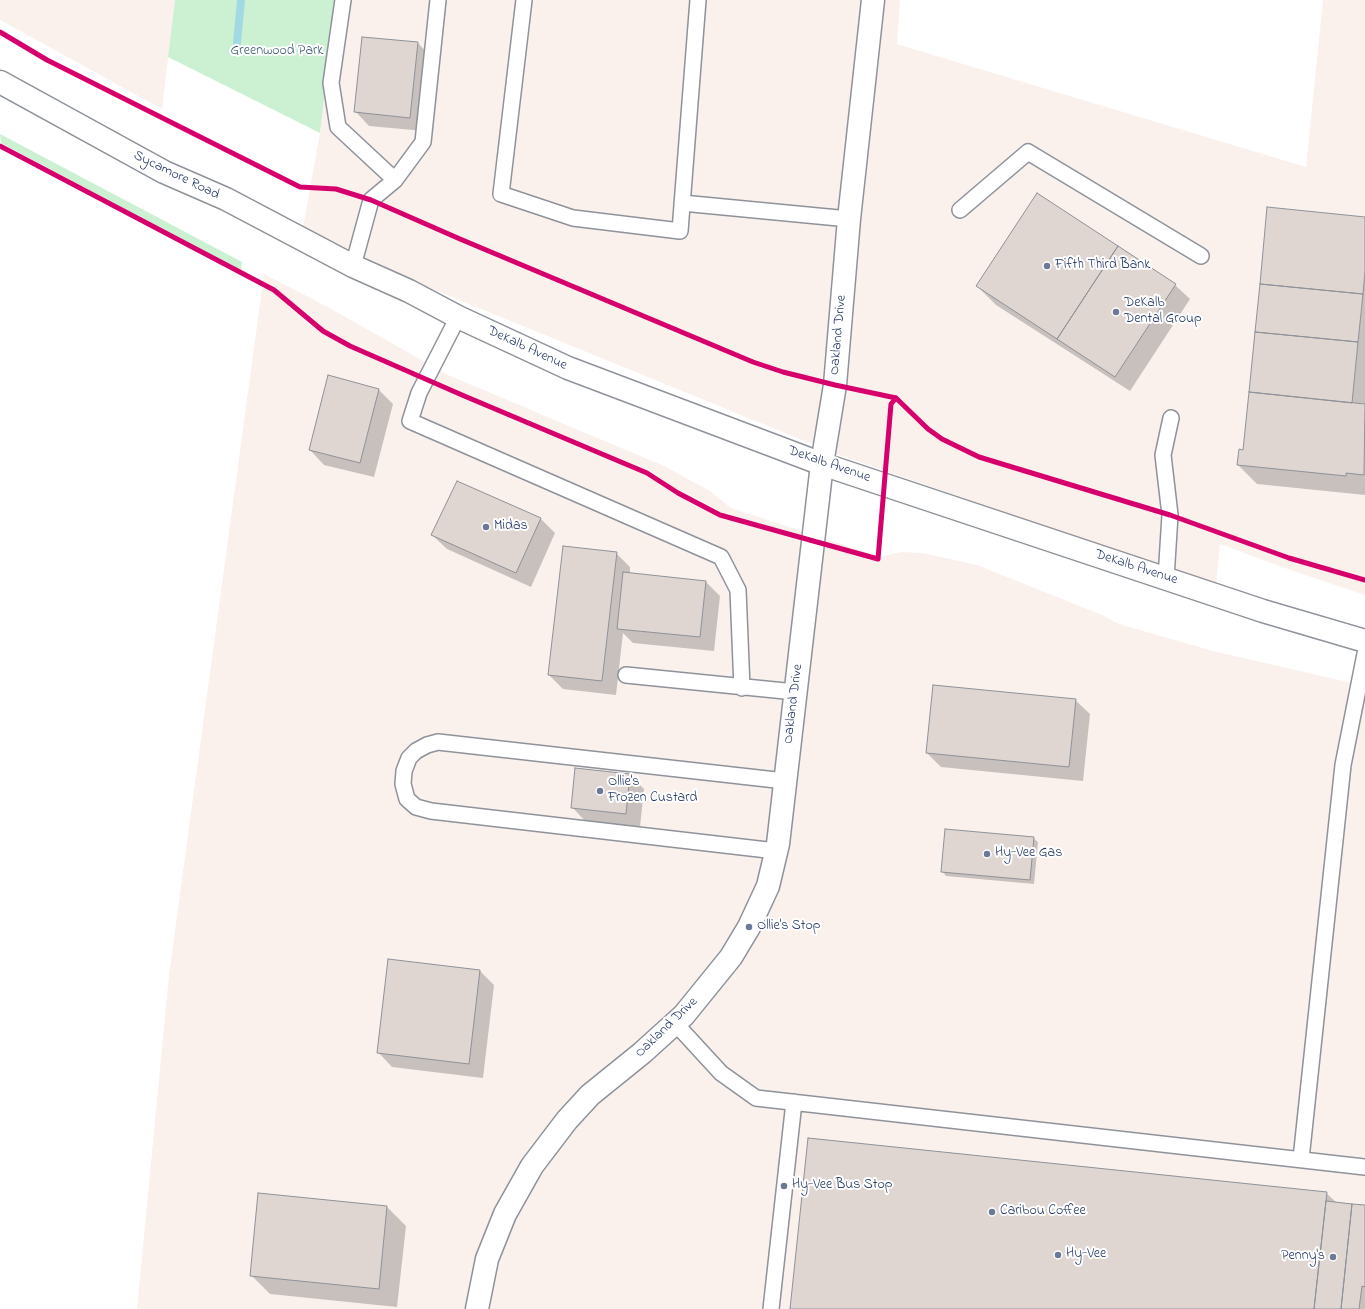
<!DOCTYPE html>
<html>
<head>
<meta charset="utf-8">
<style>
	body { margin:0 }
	canvas { display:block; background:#fff }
</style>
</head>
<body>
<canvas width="1365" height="1309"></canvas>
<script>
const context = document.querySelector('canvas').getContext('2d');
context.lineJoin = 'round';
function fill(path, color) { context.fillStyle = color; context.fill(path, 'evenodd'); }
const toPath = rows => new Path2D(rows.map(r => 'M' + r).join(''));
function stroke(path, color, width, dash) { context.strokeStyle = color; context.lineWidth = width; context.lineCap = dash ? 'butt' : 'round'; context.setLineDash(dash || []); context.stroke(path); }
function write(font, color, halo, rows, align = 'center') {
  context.font = font + ' "Indie Flower",sans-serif'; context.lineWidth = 4; context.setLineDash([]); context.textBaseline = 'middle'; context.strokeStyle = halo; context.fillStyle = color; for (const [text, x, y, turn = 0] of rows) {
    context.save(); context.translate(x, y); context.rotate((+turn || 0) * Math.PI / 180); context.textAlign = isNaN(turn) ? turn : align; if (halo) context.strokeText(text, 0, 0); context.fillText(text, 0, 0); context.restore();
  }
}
fill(toPath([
	[0,0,175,0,162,109,0,20],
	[336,0,900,0,897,44,1306,167,1323,0,1365,0,1365,595,1282,567,1220,544,1216,585,839,455,432,289,303,227,320,133],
	[264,274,326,306,448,375,664,466,710,491,731,508,881,557,901,552,923,553,977,565,1102,615,1119,624,1213,651,1365,686,1365,1309,137,1309,169,975]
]), '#faf1ed');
fill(toPath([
	[175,0,336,0,320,133,168,57],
	[0,134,242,262,241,271,1,143]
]), '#ccf0d2');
fill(toPath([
	[418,43,432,58,424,131,369,126,355,111],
	[1365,218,1365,495,1257,484,1238,465,1244,451],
	[1175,285,1190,299,1130,391,996,305,977,286],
	[328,376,379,390,393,404,374,477,324,465,310,450],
	[458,482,541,519,555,533,531,587,447,549,432,535],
	[616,553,630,567,630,574,706,582,720,596,714,651,633,643,623,633,616,695,563,689,549,675],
	[1075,700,1090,714,1083,781,941,767,927,753],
	[629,774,644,789,640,827,586,822,572,807],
	[1033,838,1038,842,1034,884,946,876,942,871],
	[388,960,480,971,494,985,483,1078,392,1067,378,1052],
	[1326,1193,1337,1203,1365,1206,1365,1309,791,1309],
	[387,1207,406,1226,397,1307,270,1294,251,1275]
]), '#0003');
stroke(toPath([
	[237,43,241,0]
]), '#a2d9e2', 8);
const building = toPath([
	[362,37,418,42,410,118,354,112,362,37],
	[1037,193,1118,246,1057,339,976,286,1037,193],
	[1267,207,1365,217,1365,271,1363,294,1260,284,1267,207],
	[1118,246,1176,284,1115,377,1057,339,1118,246],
	[1260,284,1363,294,1358,342,1255,332,1260,284],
	[1255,332,1358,342,1352,403,1249,392,1255,332],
	[328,375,379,389,360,463,309,450,328,375],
	[1249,392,1365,404,1364,475,1346,473,1346,476,1237,465,1239,449,1243,450,1249,392],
	[457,481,541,518,516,573,431,535,457,481],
	[563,546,617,552,602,681,548,675,563,546],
	[623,572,706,581,700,637,617,629,623,572],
	[933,685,1076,699,1069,767,926,753,933,685],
	[575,768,630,774,626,814,571,808,575,768],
	[945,829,1034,837,1030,880,941,872,945,829],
	[388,959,480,970,469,1064,377,1053,388,959],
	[808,1138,1327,1192,1314,1309,790,1309,808,1138],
	[258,1193,387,1206,379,1289,250,1276,258,1193],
	[1326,1201,1352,1204,1341,1309,1314,1309,1326,1201],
	[1352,1204,1365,1205,1365,1287,1362,1286,1359,1309,1341,1309,1352,1204]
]);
fill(building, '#e0d6d1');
stroke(building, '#8e929a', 1);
const lane = toPath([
	[343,0,331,83,338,127,395,180],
	[524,0,501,194,573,218,680,231,698,0],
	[682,203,849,219],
	[960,210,1028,152,1201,256],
	[353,266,371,200,395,180,423,142,438,0],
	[458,317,419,393,410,421,721,557,738,590,742,688],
	[1166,578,1170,515,1163,455,1171,418],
	[626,675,795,692],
	[776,851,431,811,416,807,407,799,403,784,404,771,409,758,416,751,427,745,438,742,785,781],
	[675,1023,721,1073,756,1098,1365,1167],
	[1301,1159,1343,765,1365,654],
	[771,1309,794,1102]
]);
const street = toPath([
	[477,1309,487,1259,505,1214,532,1166,567,1120,590,1095,642,1053,684,1015,731,957,749,927,768,886,778,844,822,464,835,385,849,219,873,0]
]);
const primary = toPath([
	[0,82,164,172,226,199,353,266,409,291,458,317,568,368,822,464,1263,611,1365,641]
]);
stroke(lane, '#8e929a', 18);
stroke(street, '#8e929a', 25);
stroke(primary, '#8e929a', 25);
stroke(lane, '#fff', 15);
stroke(street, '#fff', 22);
stroke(primary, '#fff', 22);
stroke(toPath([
	[0,32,47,60,300,187,336,189,371,200,460,239,753,362,783,372,835,385,896,398,928,429,942,439,979,457,1170,515,1289,558,1365,580],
	[0,146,274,290,323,331,350,346,462,395,647,473,678,493,720,515,878,559,891,404,896,398]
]), '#d6006c', 5);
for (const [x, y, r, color] of [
	[1047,266,4,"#6b7896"],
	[1116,312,4,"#6b7896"],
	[486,527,4,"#6b7896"],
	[600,791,4,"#6b7896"],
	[987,854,4,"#6b7896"],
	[749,927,4,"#6b7896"],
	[784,1186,4,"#6b7896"],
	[992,1212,4,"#6b7896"],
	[1058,1255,4,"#6b7896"],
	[1333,1257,4,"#6b7896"]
]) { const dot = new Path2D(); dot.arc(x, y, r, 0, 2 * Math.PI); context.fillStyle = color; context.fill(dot); stroke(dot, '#fff', 1.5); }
write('14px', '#3d5c72', '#fff', [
	["Greenwood Park",277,52]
]);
write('14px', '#1b2f5e', '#fff', [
	["Sycamore Road",176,176,26],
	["Oakland Drive",839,335,-85],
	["DeKalb Avenue",527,349,25],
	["DeKalb Avenue",829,465,19],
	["DeKalb Avenue",1136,568,18],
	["Oakland Drive",794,704,-83],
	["Oakland Drive",667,1028,-44]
]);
write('14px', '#1b2f5e', '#fff', [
	["Fifth Third Bank",1055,266],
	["DeKalb",1124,304],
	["Dental Group",1124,320],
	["Midas",494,527],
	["Ollie's",608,783],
	["Frozen Custard",608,799],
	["Hy-Vee Gas",995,854],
	["Ollie's Stop",757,927],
	["Hy-Vee Bus Stop",792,1186],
	["Caribou Coffee",1000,1212],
	["Hy-Vee",1066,1255],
	["Penny's",1325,1257,"right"]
], 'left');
</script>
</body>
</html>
